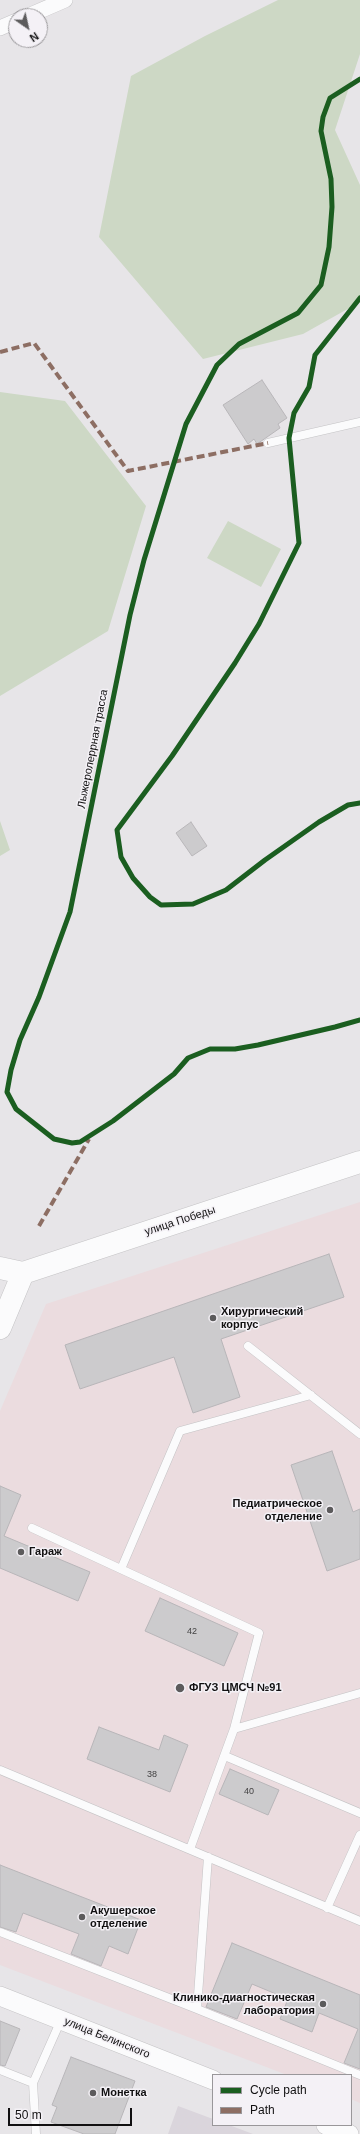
<!DOCTYPE html>
<html>
<head>
<meta charset="utf-8">
<style>
	body { margin:0 }
	#map { position:relative; width:360px; height:2134px; overflow:hidden; background:#e7e5e8; font-family:Arial,sans-serif }
	canvas { display:block }
	.legend { position:absolute; left:212px; top:2074px; width:140px; height:52px; box-sizing:border-box; background:#f4f1f6; border:1px solid #99979a; margin:0; padding:5px 7px; list-style:none; font-size:12px; color:#111011 }
	.legend li { display:flex; align-items:center; gap:8px; height:20px }
	.legend b { width:20px; border:1px solid #99979a }
	.north { position:absolute; left:8px; top:8px; width:40px; height:40px; box-sizing:border-box; background:#f4f1f6; border:1px solid #99979a; border-radius:50%; rotate:146deg; font-size:11px; font-weight:700; line-height:16px; text-align:center; color:#111011 }
	.north::after { content:''; display:block; margin:auto; width:14px; height:18px; background:#5c5b5c; clip-path:polygon(50% 0,100% 100%,50% 72%,0 100%) }
	.scale { position:absolute; left:8px; top:2108px; width:124px; height:18px; box-sizing:border-box; border:2px solid #111011; border-top:0; padding-left:5px; font-size:12px; line-height:14px; white-space:nowrap; color:#111011; -webkit-text-stroke:3px #f4f1f6; paint-order:stroke }
</style>
</head>
<body>
<div id="map">
<canvas width="360" height="2134"></canvas>
<ul class="legend">
<li><b style="height:5px;background:#1b5e20"></b>Cycle path</li>
<li><b style="height:5px;background:#8d6e63"></b>Path</li>
</ul>
<div class="north">N</div>
<div class="scale">50 m</div>
</div>
<script>
const context = document.querySelector('canvas').getContext('2d');
context.lineJoin = 'round';
function fill(path, color) { context.fillStyle = color; context.fill(path, 'evenodd'); }
const toPath = rows => new Path2D(rows.map(r => 'M' + r).join(''));
function stroke(path, color, width, dash) { context.strokeStyle = color; context.lineWidth = width; context.lineCap = dash ? 'butt' : 'round'; context.setLineDash(dash || []); context.stroke(path); }
function write(font, color, halo, rows, align = 'center') {
  context.font = font + ' Arial,sans-serif'; context.lineWidth = 3; context.setLineDash([]); context.textBaseline = 'middle'; context.strokeStyle = halo; context.fillStyle = color; for (const [text, x, y, turn = 0] of rows) {
    context.save(); context.translate(x, y); context.rotate((+turn || 0) * Math.PI / 180); context.textAlign = isNaN(turn) ? turn : align; if (halo) context.strokeText(text, 0, 0); context.fillText(text, 0, 0); context.restore();
  }
}
fill(toPath([
	[178,2106,213,2119,213,2125,229,2125,253,2134,168,2134]
]), '#dad5dc');
fill(toPath([
	[360,1202,360,2103,351,2099,351,2075,287,2075,0,1965,0,1411,46,1304]
]), '#ebdcdf');
fill(toPath([
	[278,0,360,0,360,54,335,130,360,185,360,302,303,334,203,359,99,237,131,76,205,36],
	[0,392,65,401,146,506,108,631,0,696],
	[228,521,281,549,261,587,207,558],
	[0,821,10,850,0,856]
]), '#cdd8c5');
const building = toPath([
	[262,380,287,418,278,424,280,428,257,444,254,439,248,444,223,405,262,380],
	[191,822,207,846,192,856,176,833,191,822],
	[329,1254,344,1297,221,1339,240,1397,193,1413,174,1357,80,1389,65,1345,329,1254],
	[332,1451,353,1512,360,1509,360,1559,327,1571,291,1465,332,1451],
	[0,1486,21,1495,4,1536,90,1572,78,1601,0,1568,0,1486],
	[160,1598,238,1633,224,1666,145,1631,160,1598],
	[99,1727,159,1750,164,1735,188,1745,170,1792,87,1759,99,1727],
	[230,1769,279,1790,268,1815,219,1794,230,1769],
	[0,1865,141,1920,128,1954,109,1946,101,1966,71,1954,79,1934,23,1913,16,1932,0,1927,0,1865],
	[232,1943,360,1995,360,2069,344,2063,358,2029,319,2013,312,2032,280,2019,288,1999,252,1984,237,2019,206,2007,232,1943],
	[0,2021,20,2029,5,2066,0,2065,0,2021],
	[71,2057,135,2081,115,2134,84,2134,51,2122,57,2107,52,2105,71,2057]
]);
fill(building, '#cccbcd');
stroke(building, '#b8b6b9', 1);
const service = toPath([
	[268,443,360,422],
	[248,1346,360,1434],
	[32,1528,259,1633,234,1729],
	[121,1569,180,1431,311,1395],
	[225,1756,360,1813],
	[0,1770,360,1921],
	[190,1849,234,1729,360,1693],
	[208,1857,197,2009,360,2075],
	[327,1908,360,1835],
	[0,1932,197,2009],
	[0,2070,33,2083],
	[36,2134,33,2083,61,2020]
]);
const minor = toPath([
	[28,16,65,0],
	[0,28,16,21]
]);
const tertiary = toPath([
	[0,1996,213,2080],
	[326,2125,349,2134]
]);
const secondary = toPath([
	[0,1268,23,1273,360,1162],
	[0,1328,23,1273]
]);
stroke(service, '#c4c3c5', 9);
stroke(minor, '#c4c3c5', 16);
stroke(tertiary, '#c4c3c5', 20);
stroke(secondary, '#c4c3c5', 23);
stroke(service, '#fbfbfc', 8);
stroke(minor, '#fbfbfc', 15);
stroke(tertiary, '#fbfbfc', 19);
stroke(secondary, '#fbfbfc', 22);
stroke(toPath([
	[0,352,34,343,128,471,268,443],
	[39,1226,89,1139]
]), '#8d6e63', 4, [8, 4]);
stroke(toPath([
	[360,79,330,98,323,117,321,131,331,179,332,207,329,247,321,285,298,313,239,344,217,365,186,424,144,560,130,615,70,912,39,997,20,1040,11,1070,7,1092,16,1109,54,1139,72,1143,80,1142,113,1121,174,1074,188,1058,210,1049,235,1049,258,1045,335,1027,360,1020],
	[360,298,315,355,309,387,294,413,289,438,299,543,259,624,235,663,172,756,117,830,121,857,133,878,150,897,161,905,193,904,226,890,265,860,319,822,348,805,360,803]
]), '#1b5e20', 5);
for (const [x, y, r, color] of [
	[213,1318,4,"#5c5b5c"],
	[330,1510,4,"#5c5b5c"],
	[21,1552,4,"#5c5b5c"],
	[180,1688,5,"#5c5b5c"],
	[82,1917,4,"#5c5b5c"],
	[323,2004,4,"#5c5b5c"],
	[93,2093,4,"#5c5b5c"]
]) { const dot = new Path2D(); dot.arc(x, y, r, 0, 2 * Math.PI); context.fillStyle = color; context.fill(dot); stroke(dot, '#f4f1f6', 1.5); }
write('9px', '#434243', null, [
	["42",192,1632],
	["38",152,1775],
	["40",249,1792]
]);
write('11px', '#111011', '#f4f1f6', [
	["Лыжеролеррная трасса",93,749,-79],
	["улица Победы",180,1221,-18],
	["улица Белинского",107,2038,22]
]);
write('bold 11px', '#111011', '#f4f1f6', [
	["Хирургический",221,1312],
	["корпус",221,1325],
	["Педиатрическое",322,1504,"right"],
	["отделение",322,1517,"right"],
	["Гараж",29,1552],
	["ФГУЗ ЦМСЧ №91",189,1688],
	["Акушерское",90,1911],
	["отделение",90,1924],
	["Клинико-диагностическая",315,1998,"right"],
	["лаборатория",315,2011,"right"],
	["Монетка",101,2093]
], 'left');
</script>
</body>
</html>
